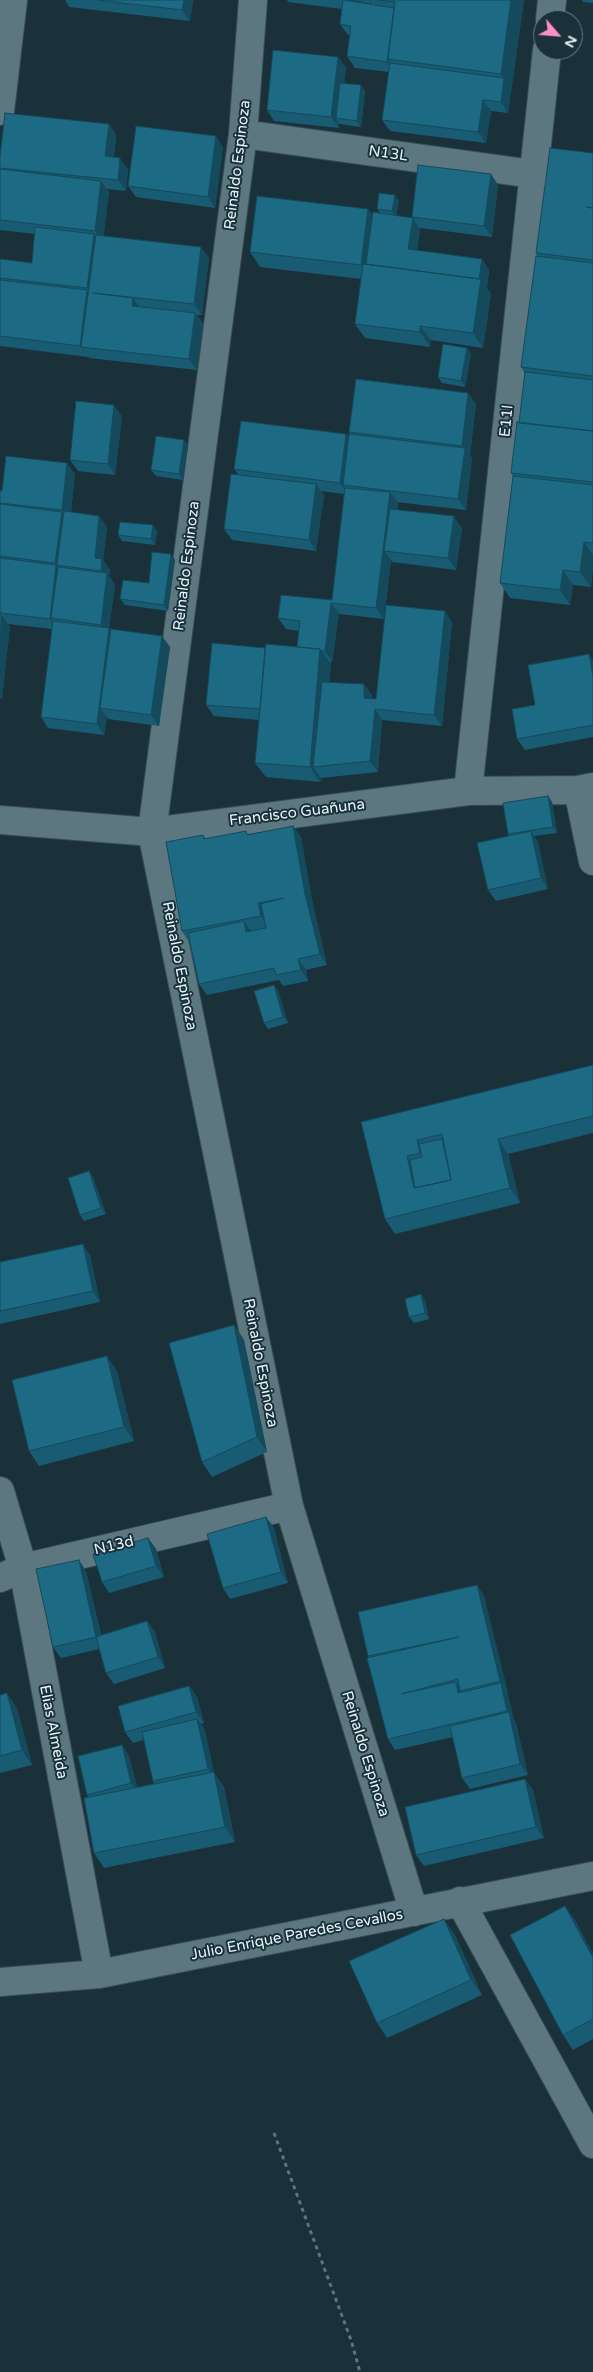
<!DOCTYPE html>
<html>
<head>
<meta charset="utf-8">
<style>
	body { margin:0 }
	#map { position:relative; width:593px; height:2372px; overflow:hidden; background:#1a313a; font-family:"Varela Round",sans-serif }
	canvas { display:block }
	.north { position:absolute; left:533px; top:10px; width:50px; height:50px; box-sizing:border-box; background:#1a313a; border:1px solid #6c7f87; border-radius:50%; rotate:117deg; font-size:14px; font-weight:700; line-height:20px; text-align:center; color:#e7f5fb }
	.north::after { content:''; display:block; margin:auto; width:18px; height:22px; background:#fb8fc5; clip-path:polygon(50% 0,100% 100%,50% 72%,0 100%) }
</style>
</head>
<body>
<div id="map">
<canvas width="593" height="2372"></canvas>
<div class="north">N</div>
</div>
<script>
const context = document.querySelector('canvas').getContext('2d');
context.lineJoin = 'round';
const toPath = rows => new Path2D(rows.map(r => 'M' + r).join(''));
function stroke(path, color, width, dash) { context.strokeStyle = color; context.lineWidth = width; context.lineCap = dash ? 'butt' : 'round'; context.setLineDash(dash || []); context.stroke(path); }
function fill(path, color) { context.fillStyle = color; context.fill(path, 'evenodd'); }
function write(font, color, halo, rows, align = 'center') {
  context.font = font + ' "Varela Round",sans-serif'; context.lineWidth = 4; context.setLineDash([]); context.textBaseline = 'middle'; context.strokeStyle = halo; context.fillStyle = color; for (const [text, x, y, turn = 0] of rows) {
    context.save(); context.translate(x, y); context.rotate((+turn || 0) * Math.PI / 180); context.textAlign = isNaN(turn) ? turn : align; if (halo) context.strokeText(text, 0, 0); context.fillText(text, 0, 0); context.restore();
  }
}
const minor = toPath([
	[253,0,243,134,152,832,289,1506,414,1912],
	[550,20,552,0],
	[0,111,13,0],
	[243,134,533,174],
	[578,790,593,861],
	[468,791,547,50],
	[0,820,152,832,468,791,578,790,593,787],
	[0,1491,23,1568,99,1974],
	[0,1578,23,1568,289,1506],
	[460,1901,593,2144],
	[0,1982,99,1974,593,1876]
]);
stroke(minor, '#394e55', 30);
stroke(toPath([
	[274,2133,351,2340,360,2372]
]), '#60747c', 3, [4, 4]);
stroke(minor, '#5d7781', 28);
fill(toPath([
	[65,0,193,0,190,21,69,7],
	[287,0,524,0,508,113,491,111,486,143,390,131,382,120,389,72,355,68,347,56,350,35,348,35,340,24,342,9,288,2],
	[582,0,593,0,593,3,583,2],
	[338,57,346,68,344,84,365,91,361,127,340,124,339,123,339,128,274,121,267,110],
	[109,124,116,135,114,157,128,169,126,191,107,189,109,192,103,236,209,258,202,315,197,315,203,324,197,370,89,358,88,356,88,357,0,346,0,259,32,263,35,234,0,230,0,156],
	[223,147,215,208,136,197,128,186],
	[593,153,593,566,591,587,573,585,570,605,510,598,500,583,513,476,511,473,519,423,525,373,521,367,538,257,536,253],
	[498,185,492,237,420,228,420,230,417,250,489,270,487,288,491,294,483,348,431,340,430,347,365,338,355,324,361,279,260,267,250,252,368,209,373,216,381,214,377,209,399,201,396,216,413,218,412,217],
	[467,348,471,354,465,387,442,383,438,377],
	[476,404,470,455,472,459,466,510,396,502,398,503,397,510,462,528,456,570,392,562,391,560,384,619,339,614,332,662,330,662,331,664,329,682,372,695,372,699,376,699,452,622,442,726,382,720,378,772,321,778,320,782,266,777,255,763,259,720,214,716,206,705,265,648,297,647,299,631,286,629,278,618,332,600,344,494,321,491,324,495,316,551,232,540,224,529,238,474,234,469,346,434,349,438,350,434,349,432],
	[122,416,115,475,78,471,70,460],
	[184,440,188,446,183,480,156,476,151,470],
	[75,474,71,512,99,516,107,527,103,560,110,570,109,576,115,585,109,628,111,630,170,647,159,726,108,719,107,717,104,735,48,728,41,717,52,629,8,624,10,627,2,698,0,698,0,491],
	[157,531,155,545,122,541,118,535],
	[175,560,168,611,125,605,120,599,149,583],
	[593,660,593,737,525,750,517,739],
	[548,796,552,802,557,833,534,836,538,842,548,889,496,901,488,890,509,836,508,834],
	[293,826,301,837,313,905,327,965,306,970,308,981,283,986,279,980,207,995,199,984,189,942,182,931,203,835,206,839,249,835],
	[274,985,278,991,288,1023,268,1029,264,1023],
	[593,1065,593,1133,508,1154,520,1203,395,1234,385,1219,361,1122],
	[93,1177,106,1214,84,1221,80,1215],
	[90,1255,100,1302,0,1324,0,1262],
	[425,1300,429,1319,414,1323,409,1317],
	[234,1325,244,1340,267,1452,212,1477,202,1462],
	[117,1371,134,1441,39,1466,29,1451],
	[266,1517,274,1528,288,1583,230,1599,223,1588],
	[148,1538,156,1549,164,1577,109,1593,102,1582],
	[86,1571,101,1635,147,1621,155,1632,165,1668,114,1684,106,1673,99,1649,61,1658,53,1647],
	[477,1585,484,1596,514,1720,516,1723,528,1775,470,1789,462,1778,453,1737,395,1750,388,1739,369,1658,368,1656],
	[189,1686,197,1697,204,1723,201,1724,205,1730,214,1773,224,1787,235,1842,104,1868,94,1853,88,1797,87,1795,122,1745,129,1756,137,1787,154,1784,153,1781,144,1740,133,1743,125,1732],
	[0,1695,17,1708,32,1765,0,1773],
	[525,1779,533,1790,544,1838,424,1866,416,1855],
	[565,1906,575,1920,593,1954,593,2039,573,2050,563,2035],
	[454,1933,482,1995,387,2038,377,2023]
]), '#185b72');
fill(toPath([
	[184,0,193,0,190,21,182,10],
	[511,0,524,0,508,113,501,102,504,78,501,74],
	[395,8,388,59,395,69,395,73,387,62],
	[338,57,346,68,340,119,336,118,339,123,339,128,331,117],
	[361,85,365,91,361,127,357,121],
	[483,100,491,111,486,143,478,132],
	[109,124,116,135,113,167,105,156],
	[216,136,223,147,215,208,208,197],
	[120,158,128,169,126,191,118,180],
	[491,174,498,185,492,237,484,226],
	[101,181,109,192,103,242,95,231],
	[395,195,399,201,396,217,392,211],
	[368,209,378,224,371,280,361,265],
	[413,218,420,230,416,260,408,249],
	[94,234,101,245,95,299,87,288],
	[201,247,209,258,202,315,194,304],
	[482,259,489,270,487,288,491,294,483,348,473,333],
	[87,290,95,301,81,347,88,357,80,346],
	[133,298,141,309,132,306],
	[195,313,203,324,197,370,189,359],
	[420,326,431,340,430,347,420,332],
	[467,348,471,354,465,387,461,381],
	[468,393,476,404,470,455,472,459,466,510,458,499,464,450,462,446],
	[114,405,122,416,115,475,108,464],
	[346,434,354,445,343,485,348,493,348,494,340,483],
	[184,440,188,446,183,480,179,474],
	[67,463,75,474,70,521,62,510],
	[316,484,324,495,316,551,309,540],
	[390,492,398,503,392,552,384,551,391,560,384,619,376,608],
	[62,512,70,523,57,565,63,574,55,563],
	[99,516,107,527,103,560,110,570,109,576,115,585,109,628,117,639,100,708,107,717,104,735,97,724,108,636,101,625,107,579,101,571,95,558],
	[454,516,462,528,456,570,448,558],
	[153,525,157,531,155,545,151,539],
	[584,542,593,555,593,566,591,587,580,572],
	[171,554,175,560,168,611,164,605],
	[56,565,64,576,51,618,58,627,57,630,50,619],
	[563,570,573,585,570,605,560,590],
	[331,603,339,614,332,662,325,651],
	[445,611,452,622,442,726,434,715],
	[2,616,10,627,2,698,0,696,0,637],
	[162,636,170,647,159,726,151,715],
	[320,649,331,664,322,766,313,767,321,778,320,782,310,767],
	[589,654,593,660,593,676],
	[364,684,372,695,371,709,364,698],
	[375,709,382,720,378,772,370,761],
	[548,796,552,802,557,833,553,827],
	[293,826,301,837,313,905,327,965,320,954,305,894],
	[531,831,538,842,548,889,541,878],
	[258,903,266,914,269,927,261,916],
	[244,921,252,932,246,932],
	[298,959,306,970,308,981,301,970],
	[274,985,278,991,288,1023,283,1017],
	[498,1139,508,1154,520,1203,510,1188],
	[417,1140,427,1155,430,1168,420,1153],
	[407,1156,417,1171,416,1192,414,1188],
	[89,1171,93,1177,106,1214,101,1208],
	[83,1244,90,1255,100,1302,93,1291],
	[421,1294,425,1300,429,1319,425,1313],
	[234,1325,244,1340,267,1452,257,1437],
	[107,1356,117,1371,134,1441,124,1427],
	[266,1517,274,1528,288,1583,281,1572],
	[148,1538,156,1549,164,1577,156,1566],
	[79,1560,86,1571,103,1648,96,1637],
	[477,1585,484,1596,508,1692,500,1681],
	[147,1621,155,1632,165,1668,158,1657],
	[456,1682,462,1691,460,1691,464,1697,458,1693],
	[501,1683,508,1694,514,1720,516,1723,528,1775,520,1764,509,1715,507,1711],
	[189,1686,197,1697,204,1723,196,1712],
	[7,1693,17,1708,32,1765,22,1750],
	[197,1719,205,1730,214,1773,224,1787,235,1842,225,1827,215,1779,208,1769],
	[122,1745,129,1756,138,1794,131,1783],
	[525,1779,533,1790,544,1838,536,1827],
	[565,1906,575,1920,593,1954,593,1958],
	[444,1919,454,1933,482,1995,471,1980]
]), '#144a5c');
const building = toPath([
	[98,0,184,0,182,10,98,0],
	[343,0,394,8,387,62,347,56,351,26,340,24,343,0],
	[349,0,370,0,371,2,371,3,349,0],
	[378,0,511,0,501,74,388,59,395,2,378,0],
	[273,50,338,57,331,117,267,110,273,50],
	[390,63,504,78,501,102,483,100,478,132,382,120,390,63],
	[340,83,361,85,357,121,336,118,340,83],
	[5,113,109,124,105,156,120,158,118,180,0,168,0,156,5,113],
	[136,126,216,136,208,197,128,186,136,126],
	[550,148,593,153,593,208,586,207,593,208,593,260,536,253,550,148],
	[418,165,491,174,484,226,412,217,418,165],
	[0,169,101,181,95,231,0,220,0,169],
	[379,193,395,195,392,211,377,209,379,193],
	[257,196,368,209,361,265,250,252,257,196],
	[373,212,413,218,408,249,482,259,479,279,366,264,373,212],
	[35,227,94,234,87,288,0,278,0,259,32,263,35,227],
	[96,235,201,247,194,304,93,293,133,298,132,306,195,313,189,359,81,347,96,235],
	[536,256,593,263,593,376,521,367,536,256],
	[363,264,481,279,473,333,420,326,420,332,355,324,363,264],
	[0,280,87,290,80,346,0,336,0,280],
	[443,344,467,348,461,381,438,377,443,344],
	[525,372,593,380,593,431,519,423,525,372],
	[356,379,468,393,462,446,349,432,356,379],
	[76,401,114,405,108,464,70,460,76,401],
	[241,421,346,434,340,483,234,469,241,421],
	[517,422,593,431,593,482,511,473,517,422],
	[349,434,465,448,458,499,343,485,349,434],
	[156,436,184,440,179,474,151,470,156,436],
	[6,456,67,463,62,510,0,503,0,491,2,491,6,456],
	[231,474,316,484,309,540,224,529,231,474],
	[513,476,593,485,593,543,584,542,580,572,563,570,560,590,500,583,513,476],
	[345,488,390,492,376,608,331,603,325,651,322,651,320,649,297,647,300,621,278,618,281,595,332,600,345,488],
	[0,504,62,512,55,563,0,556,0,504],
	[390,509,454,516,448,558,384,551,390,509],
	[64,511,99,516,95,558,102,559,101,571,57,565,64,511],
	[120,522,153,525,151,539,118,535,120,522],
	[152,552,171,554,164,605,120,599,123,580,149,583,152,552],
	[0,558,56,565,50,619,0,613,0,558],
	[58,567,107,573,101,625,51,618,58,567],
	[386,605,445,611,434,715,375,709,370,761,313,767,322,682,364,684,364,698,376,699,386,605],
	[0,616,2,616,0,637,0,616],
	[53,621,109,628,97,724,41,717,53,621],
	[111,629,162,636,151,715,100,708,111,629],
	[212,643,265,648,260,709,206,705,212,643],
	[266,644,320,649,310,767,255,763,266,644],
	[589,654,593,676,593,725,517,739,512,709,535,705,528,665,589,654],
	[548,796,553,827,508,834,503,803,548,796],
	[293,826,305,894,320,954,298,959,301,970,276,975,274,968,199,984,188,933,244,921,246,932,266,928,261,904,284,898,258,903,261,916,182,931,166,842,203,835,204,839,246,831,247,835,293,826],
	[531,831,541,878,488,890,477,843,531,831],
	[274,985,283,1017,264,1023,254,991,274,985],
	[593,1065,593,1116,498,1139,510,1188,385,1219,361,1122,593,1065],
	[442,1134,451,1180,414,1188,407,1156,420,1153,417,1140,442,1134],
	[442,1139,451,1180,415,1188,410,1160,422,1157,419,1144,442,1139],
	[89,1171,101,1208,80,1215,68,1178,89,1171],
	[83,1244,93,1291,0,1311,0,1262,83,1244],
	[421,1294,425,1313,409,1317,405,1299,421,1294],
	[234,1325,257,1437,202,1462,169,1343,234,1325],
	[107,1356,124,1427,29,1451,12,1380,107,1356],
	[266,1517,281,1572,223,1588,207,1534,266,1517],
	[148,1538,156,1566,102,1582,93,1554,148,1538],
	[79,1560,96,1637,53,1647,36,1569,79,1560],
	[477,1585,500,1681,460,1691,458,1679,401,1694,456,1682,458,1693,501,1683,507,1711,388,1739,367,1658,459,1637,368,1656,358,1612,477,1585],
	[147,1621,158,1657,106,1673,96,1637,147,1621],
	[189,1686,196,1712,125,1732,118,1706,189,1686],
	[7,1693,22,1750,0,1756,0,1695,7,1693],
	[509,1712,520,1764,462,1778,450,1726,509,1712],
	[197,1719,208,1769,153,1781,142,1732,197,1719],
	[122,1745,131,1783,87,1795,78,1756,122,1745],
	[214,1772,225,1827,94,1853,84,1798,214,1772],
	[525,1779,536,1827,416,1855,405,1807,525,1779],
	[565,1906,593,1958,593,2019,563,2035,510,1935,565,1906],
	[444,1919,471,1980,377,2023,349,1961,444,1919]
]);
fill(building, '#1c6a84');
stroke(building, '#144a5c', 1);
write('15px', '#e7f5fb', '#1a313a', [
	["N13L",388,154,8],
	["Reinaldo Espinoza",238,165,-83],
	["E11l",507,421,-84],
	["Reinaldo Espinoza",187,566,-83],
	["Francisco Guañuna",297,813,-7],
	["Reinaldo Espinoza",179,966,79],
	["Reinaldo Espinoza",260,1363,79],
	["N13d",114,1546,-13],
	["Elias Almeida",53,1732,79],
	["Reinaldo Espinoza",365,1754,73],
	["Julio Enrique Paredes Cevallos",297,1935,-11]
]);
</script>
</body>
</html>
